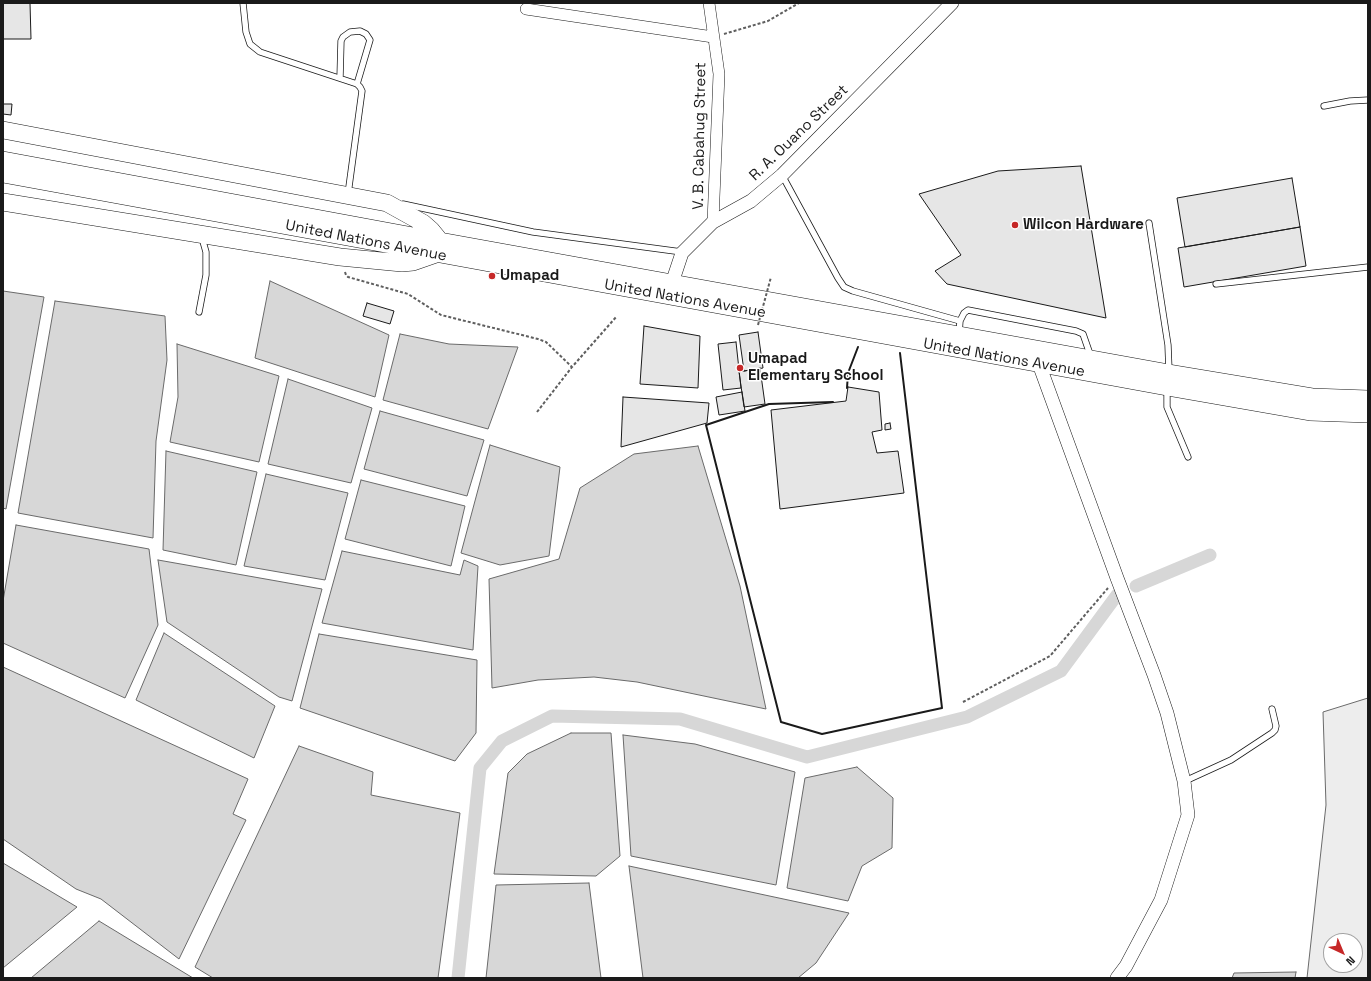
<!DOCTYPE html>
<html>
<head>
<meta charset="utf-8">
<style>
	body { margin:0 }
	#map { position:relative; width:1371px; height:981px; overflow:hidden; background:#fff; font-family:"Space Grotesk",sans-serif }
	canvas { display:block }
	.frame { position:absolute; inset:0; border:4px solid #1a1a1a; pointer-events:none }
	.north { position:absolute; left:1323px; top:933px; width:40px; height:40px; box-sizing:border-box; background:#fff; border:1px solid #a3a3a3; border-radius:50%; rotate:136deg; font-size:11px; font-weight:700; line-height:16px; text-align:center; color:#1a1a1a }
	.north::after { content:''; display:block; margin:auto; width:14px; height:18px; background:#c62828; clip-path:polygon(50% 0,100% 100%,50% 72%,0 100%) }
</style>
</head>
<body>
<div id="map">
<canvas width="1371" height="981"></canvas>
<div class="frame"></div>
<div class="north">N</div>
</div>
<script>
const context = document.querySelector('canvas').getContext('2d');
context.lineJoin = 'round';
function fill(path, color) { context.fillStyle = color; context.fill(path, 'evenodd'); }
const toPath = rows => new Path2D(rows.map(r => 'M' + r).join(''));
function stroke(path, color, width, dash) { context.strokeStyle = color; context.lineWidth = width; context.lineCap = dash ? 'butt' : 'round'; context.setLineDash(dash || []); context.stroke(path); }
function write(font, color, halo, rows, align = 'center') {
  context.font = font + ' "Space Grotesk",sans-serif'; context.lineWidth = 3; context.setLineDash([]); context.textBaseline = 'middle'; context.strokeStyle = halo; context.fillStyle = color; for (const [text, x, y, turn = 0] of rows) {
    context.save(); context.translate(x, y); context.rotate((+turn || 0) * Math.PI / 180); context.textAlign = isNaN(turn) ? turn : align; if (halo) context.strokeText(text, 0, 0); context.fillText(text, 0, 0); context.restore();
  }
}
const built = toPath([
	[1368,698,1368,978,1307,978,1326,805,1323,712,1368,698],
	[1331,941,1355,941,1355,965,1331,965,1331,941]
]);
fill(built, '#ededed');
stroke(built, '#6a6a6a', 1);
const water = toPath([
	[270,281,389,335,375,397,255,358,270,281],
	[3,291,44,297,6,509,3,508,3,291],
	[55,301,165,316,167,360,156,441,153,538,18,513,55,301],
	[400,334,449,344,518,347,488,429,383,400,400,334],
	[177,344,279,376,259,462,170,442,178,397,177,344],
	[288,379,372,408,351,483,268,464,288,379],
	[380,411,484,440,467,496,364,469,380,411],
	[490,445,560,467,549,556,500,565,461,553,490,445],
	[698,446,740,586,766,709,637,682,594,677,538,680,492,688,489,579,559,559,580,488,634,454,698,446],
	[166,451,257,472,236,565,163,550,166,451],
	[266,474,348,493,325,580,244,566,266,474],
	[361,480,465,506,451,566,345,539,361,480],
	[16,525,149,549,158,625,125,698,3,643,3,601,16,525],
	[342,551,460,575,464,560,478,566,473,650,322,623,342,551],
	[158,560,322,589,292,701,279,697,167,622,158,560],
	[164,633,275,706,254,758,136,700,164,633],
	[319,634,477,660,476,733,455,761,300,708,319,634],
	[3,667,248,779,233,814,246,820,179,959,101,899,76,889,3,839,3,667],
	[571,733,611,733,620,856,596,876,494,874,508,773,527,754,571,733],
	[623,735,695,744,795,772,776,885,631,856,623,735],
	[299,746,373,772,371,795,460,813,438,978,213,978,195,967,299,746],
	[857,767,893,798,892,848,862,866,848,901,787,888,805,778,857,767],
	[3,863,77,907,3,968,3,863],
	[629,866,849,913,816,963,798,978,643,978,629,866],
	[589,883,601,978,486,978,496,885,589,883],
	[99,921,193,978,31,978,99,921],
	[1296,972,1295,978,1232,978,1234,973,1296,972]
]);
fill(water, '#d7d7d7');
stroke(water, '#6a6a6a', 1);
stroke(toPath([
	[1136,586,1210,555],
	[458,978,480,768,502,741,552,716,680,719,807,757,967,717,1061,671,1117,595]
]), '#d7d7d7', 13);
const building = toPath([
	[3,3,30,3,31,39,3,39,3,3],
	[3,104,12,104,11,115,3,114,3,104],
	[1081,166,1106,318,947,284,935,271,961,255,919,194,998,171,1081,166],
	[1292,178,1300,227,1185,247,1177,198,1292,178],
	[1300,227,1306,266,1184,287,1178,248,1300,227],
	[367,303,394,311,390,324,363,316,367,303],
	[644,326,700,336,698,388,640,384,644,326],
	[758,332,763,368,744,371,739,335,758,332],
	[736,342,741,388,723,390,718,344,736,342],
	[760,368,765,404,744,407,739,372,760,368],
	[848,387,879,392,882,430,872,432,877,453,898,451,904,493,780,509,771,410,846,401,848,387],
	[742,392,745,411,719,415,716,397,742,392],
	[623,397,709,403,707,423,621,447,623,397],
	[890,423,891,429,885,430,885,424,890,423]
]);
fill(building, '#e6e6e6');
stroke(building, '#1a1a1a', 1);
const service = toPath([
	[243,3,246,32,250,44,260,52,357,84,360,87,362,91,348,194],
	[340,78,341,41,343,37,350,32,360,31,366,34,370,40,357,84],
	[1324,106,1350,101,1368,100],
	[782,175,838,278,844,287,853,291,960,321],
	[403,204,533,232,682,252],
	[1149,223,1168,345,1169,371],
	[1216,284,1368,267],
	[199,312,206,275,206,252,202,238],
	[959,334,960,321,964,313,968,310,1076,331,1083,334,1091,357],
	[1167,389,1167,407,1188,457],
	[1185,781,1231,760,1272,733,1275,730,1276,726,1272,709]
]);
const minor = toPath([
	[709,3,719,74,713,222],
	[526,9,713,37]
]);
const tertiary = toPath([
	[672,283,682,253,713,222,751,201,782,175,952,3],
	[1039,364,1117,578,1154,675,1167,713,1184,781,1188,815,1161,900,1126,966,1117,978]
]);
const primary = toPath([
	[3,130,387,203,423,223,431,230,440,241],
	[3,160,440,241,1169,373,1312,397,1368,399],
	[3,174,1167,387,1310,412,1368,414],
	[3,202,340,257,402,263,413,262,436,254]
]);
stroke(service, '#1a1a1a', 7);
stroke(minor, '#1a1a1a', 12);
stroke(tertiary, '#1a1a1a', 14);
stroke(primary, '#1a1a1a', 18);
stroke(toPath([
	[724,34,768,21,799,3],
	[345,272,346,275,348,277,408,294,441,315,538,339,546,342,572,367],
	[537,412,572,367,617,316],
	[963,702,1050,656,1108,588]
]), '#5f5f5f', 2, [3, 2]);
stroke(service, '#fff', 5.5);
stroke(minor, '#fff', 11);
stroke(tertiary, '#fff', 13);
stroke(primary, '#fff', 17);
stroke(toPath([
	[758,325,771,277]
]), '#5f5f5f', 2, [3, 2]);
stroke(toPath([
	[847,388,848,373,858,347],
	[833,402,769,404,706,425,781,722,822,734,942,708,900,353]
]), '#1a1a1a', 2);
for (const [x, y, r, color] of [
	[1015,225,4,"#c62828"],
	[492,276,4,"#c62828"],
	[740,368,4,"#c62828"]
]) { const dot = new Path2D(); dot.arc(x, y, r, 0, 2 * Math.PI); context.fillStyle = color; context.fill(dot); stroke(dot, '#fff', 1.5); }
write('15px', '#1a1a1a', '#fff', [
	["R. A. Ouano Street",799,133,-44],
	["V. B. Cabahug Street",700,136,-89],
	["United Nations Avenue",366,241,11],
	["United Nations Avenue",685,299,10],
	["United Nations Avenue",1004,358,10]
]);
write('bold 15px', '#1a1a1a', '#fff', [
	["Wilcon Hardware",1023,225],
	["Umapad",500,276],
	["Umapad",748,359],
	["Elementary School",748,376]
], 'left');
</script>
</body>
</html>
